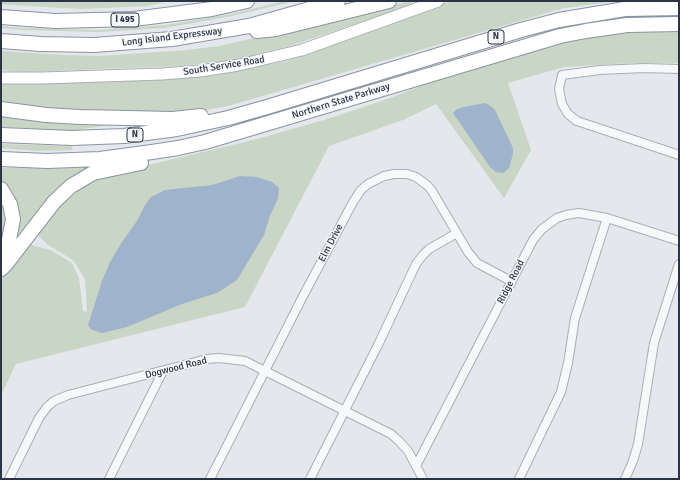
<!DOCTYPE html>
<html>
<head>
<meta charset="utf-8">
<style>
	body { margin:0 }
	#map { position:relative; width:680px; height:480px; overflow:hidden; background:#e4e7ec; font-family:Signika,sans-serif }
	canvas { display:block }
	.frame { position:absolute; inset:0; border:2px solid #2b3445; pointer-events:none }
</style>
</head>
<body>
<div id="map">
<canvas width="680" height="480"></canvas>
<div class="frame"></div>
</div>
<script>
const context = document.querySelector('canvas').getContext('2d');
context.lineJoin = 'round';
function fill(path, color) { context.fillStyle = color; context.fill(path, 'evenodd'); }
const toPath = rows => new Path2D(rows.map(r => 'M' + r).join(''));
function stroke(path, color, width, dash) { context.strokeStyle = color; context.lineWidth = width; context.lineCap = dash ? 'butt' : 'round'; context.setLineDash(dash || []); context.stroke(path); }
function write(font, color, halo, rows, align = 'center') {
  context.font = font + ' Signika,sans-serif'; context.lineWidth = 3; context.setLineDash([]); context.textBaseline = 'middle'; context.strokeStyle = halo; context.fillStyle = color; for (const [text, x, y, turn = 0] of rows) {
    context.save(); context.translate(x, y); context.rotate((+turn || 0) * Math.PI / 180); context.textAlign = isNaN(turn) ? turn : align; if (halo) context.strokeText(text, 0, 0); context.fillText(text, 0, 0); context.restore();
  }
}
fill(toPath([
	[1,1,169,1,148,6,81,9,9,5,1,4],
	[284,1,295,1,232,16,164,28,99,32,23,30,1,28,1,26,23,28,99,30,165,25,232,14],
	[410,1,413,4,293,45,232,60,181,66,25,72,1,70,1,51,65,55,100,56,187,50,220,46],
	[451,1,618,1,564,8,280,91,228,106,185,114,50,110,1,104,1,81,119,80,211,76,287,61],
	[644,31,679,31,679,63,632,63,564,67,508,83,531,150,504,198,436,104,403,120,329,146,245,307,16,364,1,395,1,274,27,244,51,250,72,263,79,278,83,311,87,312,85,279,73,260,48,245,36,233,59,202,106,172,148,165,257,139,324,120,390,98,442,78,552,45,594,37],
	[1,114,116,124,70,131,1,127],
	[1,144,71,146,73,150,38,151,1,148],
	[95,164,23,237,15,234,1,182,1,168,65,167],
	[1,195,10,217,1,245]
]), '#c9d6c5');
fill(toPath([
	[485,103,489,105,495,110,513,148,513,154,509,168,503,173,496,172,490,167,453,113,457,109,464,107],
	[240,176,257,177,272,182,279,188,278,198,270,216,264,235,237,280,217,293,182,304,127,327,102,333,92,330,88,325,102,281,110,262,122,242,137,221,145,205,151,197,165,190,212,185]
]), '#9fb4cc');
const street = toPath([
	[679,69,644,68,600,70,562,75,559,89,562,104,568,114,577,121,679,155],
	[416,466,533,240,542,229,557,218,566,215,579,213,607,218,679,241],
	[9,479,39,418,47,407,54,401,68,395,207,359,219,358,245,361,391,434,399,441,408,451,423,479],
	[109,479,163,371],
	[210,479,301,300,353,202,361,190,368,184,384,176,394,174,407,174,416,177,428,186,432,191,468,252,477,263,511,281],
	[310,479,379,343,416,264,423,255,429,249,457,233],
	[519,479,561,392,568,363,575,318,607,218],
	[625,479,633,461,638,444,654,343,679,264]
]);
const secondary = toPath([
	[1,78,43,78,162,74,200,71,239,65,302,50,438,1]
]);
const highway = toPath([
	[1,17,55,21,134,19,212,9,247,1],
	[257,31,276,29,389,1],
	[1,41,41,44,94,45,172,39,249,26,338,1],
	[1,109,46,115,80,117,173,119,201,116],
	[1,135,72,138,124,136,177,129,228,118,267,107,521,30,559,20,625,9,679,8],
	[1,159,47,161,100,159,152,152,178,148,205,142,560,36,586,31,627,25,679,24],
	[1,189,10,204,13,219,9,240,1,254],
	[1,269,6,264,54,202,71,186,93,173,141,163]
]);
stroke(street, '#a9aeb7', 10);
stroke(secondary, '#a9aeb7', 13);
stroke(highway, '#8b94a3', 16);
stroke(street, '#f7f8fa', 8);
stroke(secondary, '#fff', 11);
stroke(highway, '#fff', 14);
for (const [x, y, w] of [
	[125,20,28],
	[496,37,16],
	[135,135,16]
]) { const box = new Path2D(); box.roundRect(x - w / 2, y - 7, w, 14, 3); context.fillStyle = '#f4f6f9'; context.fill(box); stroke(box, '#2b3445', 1); }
write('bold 9px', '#2b3445', null, [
	["I 495",125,20],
	["N",496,37],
	["N",135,135]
]);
write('10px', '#2b3445', '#f4f6f9', [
	["Long Island Expressway",172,37,-7],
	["South Service Road",224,66,-9],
	["Northern State Parkway",341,101,-17],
	["Elm Drive",331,243,-62],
	["Ridge Road",511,282,-63],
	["Dogwood Road",176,368,-14]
]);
</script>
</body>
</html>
